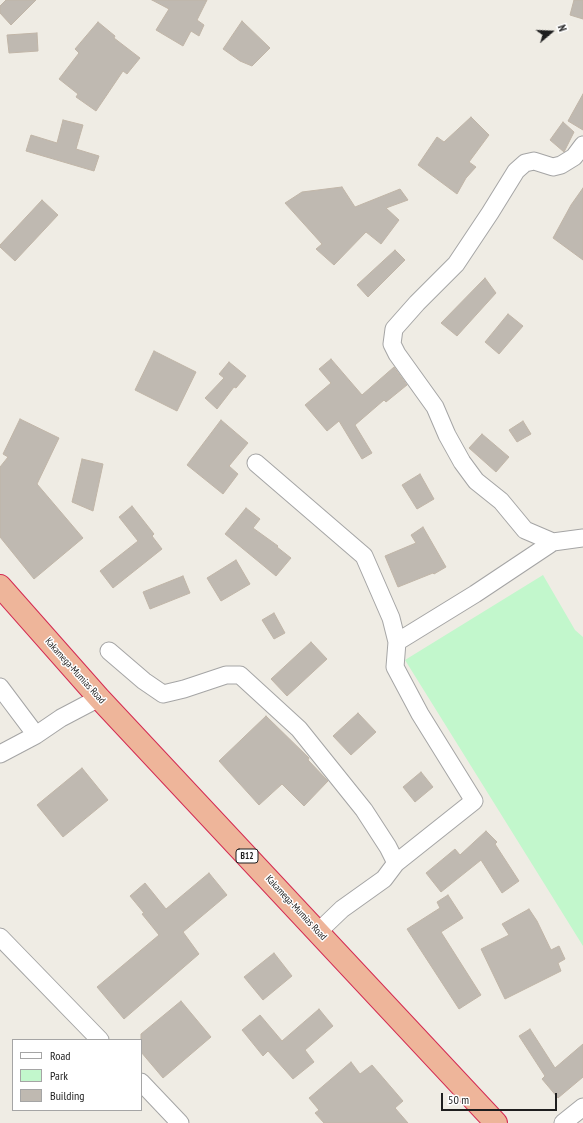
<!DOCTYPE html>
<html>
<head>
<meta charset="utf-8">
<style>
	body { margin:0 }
	#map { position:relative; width:583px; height:1123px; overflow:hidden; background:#efece4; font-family:"PT Sans Narrow",sans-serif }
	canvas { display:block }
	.legend { position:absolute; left:12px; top:1039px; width:130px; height:72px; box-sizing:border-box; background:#fff; border:1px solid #a5a5a5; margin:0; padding:5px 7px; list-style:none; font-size:12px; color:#1e1e1e }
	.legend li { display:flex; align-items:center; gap:8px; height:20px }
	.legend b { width:20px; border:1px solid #a5a5a5 }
	.north { position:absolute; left:531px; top:12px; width:40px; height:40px; -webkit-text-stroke:3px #fff; paint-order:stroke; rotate:71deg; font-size:11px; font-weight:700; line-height:16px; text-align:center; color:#1e1e1e }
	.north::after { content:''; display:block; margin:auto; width:14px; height:18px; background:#1e1e1e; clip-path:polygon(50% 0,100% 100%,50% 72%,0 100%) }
	.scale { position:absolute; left:441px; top:1093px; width:116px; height:18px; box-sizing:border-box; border:2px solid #1e1e1e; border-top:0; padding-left:5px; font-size:12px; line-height:14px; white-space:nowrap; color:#1e1e1e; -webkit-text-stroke:3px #fff; paint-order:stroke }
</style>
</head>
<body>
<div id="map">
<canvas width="583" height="1123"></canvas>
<ul class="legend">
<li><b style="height:5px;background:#fff"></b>Road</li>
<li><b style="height:11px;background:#c2f7cc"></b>Park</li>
<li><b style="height:11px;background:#bfb9b1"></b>Building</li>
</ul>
<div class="north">N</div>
<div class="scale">50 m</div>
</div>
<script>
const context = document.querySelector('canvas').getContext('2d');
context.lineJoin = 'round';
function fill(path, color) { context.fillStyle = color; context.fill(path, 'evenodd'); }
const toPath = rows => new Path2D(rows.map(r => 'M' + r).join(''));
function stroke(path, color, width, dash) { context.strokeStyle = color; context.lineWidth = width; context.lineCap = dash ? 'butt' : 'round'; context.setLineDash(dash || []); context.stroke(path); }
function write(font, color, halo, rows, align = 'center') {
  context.font = font + ' "PT Sans Narrow",sans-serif'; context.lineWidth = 3; context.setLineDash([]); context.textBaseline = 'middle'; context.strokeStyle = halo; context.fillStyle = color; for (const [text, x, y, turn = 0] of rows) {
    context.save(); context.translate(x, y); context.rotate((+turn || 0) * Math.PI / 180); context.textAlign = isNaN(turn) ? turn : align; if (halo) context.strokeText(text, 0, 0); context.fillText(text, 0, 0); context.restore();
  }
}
fill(toPath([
	[543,575,575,630,583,637,583,946,405,660]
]), '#c2f7cc');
const building = toPath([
	[6,0,36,0,11,25,0,13,0,6,6,0],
	[152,0,207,0,197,20,204,25,199,36,191,31,183,46,156,30,169,9,152,0],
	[574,0,583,0,583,19,570,15,574,0],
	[242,21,270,48,252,66,240,61,223,49,242,21],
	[98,22,115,36,114,38,140,58,127,74,123,71,96,111,76,97,78,94,59,79,79,53,75,49,98,22],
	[37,33,38,51,9,53,7,35,37,33],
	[583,94,583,130,568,121,583,94],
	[471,117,489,135,469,162,476,167,466,178,457,194,418,165,437,137,444,142,471,117],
	[63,120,83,125,76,149,99,156,94,171,26,151,31,135,57,143,63,120],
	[563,122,574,132,564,152,550,140,563,122],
	[342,187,355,207,400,189,408,200,386,208,399,220,381,244,366,232,334,265,316,249,322,244,285,203,302,192,342,187],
	[583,188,583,260,553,238,571,205,583,188],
	[42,200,58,215,15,261,0,247,0,245,42,200],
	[395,250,405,260,368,297,357,285,395,250],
	[485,278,496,293,457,336,441,323,485,278],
	[508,314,523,326,499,354,485,342,508,314],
	[154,351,196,372,177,411,135,390,154,351],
	[331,359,362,395,394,367,407,385,386,402,384,400,355,425,372,453,362,459,339,421,327,431,305,405,331,383,319,369,331,359],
	[229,362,246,376,236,388,234,387,217,409,205,398,224,378,219,374,229,362],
	[20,419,59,438,37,484,83,538,34,579,0,537,0,467,8,457,3,454,20,419],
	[221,420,248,443,229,466,238,474,223,494,187,465,221,420],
	[523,421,531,434,517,442,509,430,523,421],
	[482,434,509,457,496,472,469,448,482,434],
	[82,459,103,464,93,511,72,502,82,459],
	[420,474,434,499,417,509,402,485,420,474],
	[132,506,154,534,152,536,162,549,113,588,100,571,138,541,119,517,132,506],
	[246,508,260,519,253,528,278,546,277,547,291,558,276,576,225,534,246,508],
	[423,527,446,567,434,574,433,573,398,587,385,556,416,543,411,535,423,527],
	[236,560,250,584,221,601,207,578,236,560],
	[183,576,190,593,150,609,143,592,183,576],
	[274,613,285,633,274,639,262,620,274,613],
	[311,642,327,659,287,696,271,679,311,642],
	[358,713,376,732,351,755,333,736,358,713],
	[266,716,309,758,308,760,328,781,304,806,282,784,259,805,219,761,266,716],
	[82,768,108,800,63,837,37,805,82,768],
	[421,772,433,787,415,802,403,787,421,772],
	[486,831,497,842,495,844,519,881,502,893,481,860,441,892,426,873,455,849,460,855,486,831],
	[209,873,227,895,183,932,199,954,124,1019,97,987,159,935,142,914,144,913,130,896,145,883,166,909,209,873],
	[448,895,463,918,441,932,481,995,459,1009,407,929,440,908,437,902,448,895],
	[529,909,537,921,551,950,559,946,565,959,558,963,561,971,505,999,481,949,509,935,502,924,529,909],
	[274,953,292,976,263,1000,244,977,274,953],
	[181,1001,211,1037,163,1078,141,1052,141,1034,181,1001],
	[319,1009,333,1026,305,1050,314,1062,293,1079,268,1051,263,1056,242,1030,260,1015,282,1041,319,1009],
	[530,1029,555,1068,583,1044,583,1077,558,1098,542,1079,545,1076,519,1036,530,1029],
	[351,1062,360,1074,372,1065,403,1101,395,1108,408,1123,324,1123,315,1113,319,1110,309,1098,351,1062]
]);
fill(building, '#bfb9b1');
stroke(building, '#c0b5a7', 1);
const minor = toPath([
	[256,463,364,556,391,618,397,642,395,667,420,714,474,801,396,863],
	[553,542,525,530,501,501,476,481,462,462,447,435,435,407,397,354,392,344,394,329,417,303,456,264,490,213,516,171,525,163,534,161,553,167,561,165,574,157,583,145],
	[397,642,475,594,553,542,583,538],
	[109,651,144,681,163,694,184,689,226,675,240,675,299,729,364,810,388,847,396,863,384,879,342,909,318,932],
	[0,687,36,735],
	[0,754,36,735,61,718,99,698],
	[0,937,100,1040],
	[141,1082,180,1123],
	[563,1123,583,1107]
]);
const trunk = toPath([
	[0,586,99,698,496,1123]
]);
stroke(minor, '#a5a5a5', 19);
stroke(trunk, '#d42a52', 24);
stroke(minor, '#fff', 17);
stroke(trunk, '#eeb59a', 22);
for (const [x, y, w] of [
	[247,856,22]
]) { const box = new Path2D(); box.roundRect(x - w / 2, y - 7, w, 14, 3); context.fillStyle = '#fff'; context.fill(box); stroke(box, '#1e1e1e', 1); }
write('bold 9px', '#1e1e1e', null, [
	["B12",247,856]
]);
write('10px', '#1e1e1e', '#fff', [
	["Kakamega-Mumias Road",75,671,48],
	["Kakamega-Mumias Road",296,908,47]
]);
</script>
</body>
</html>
